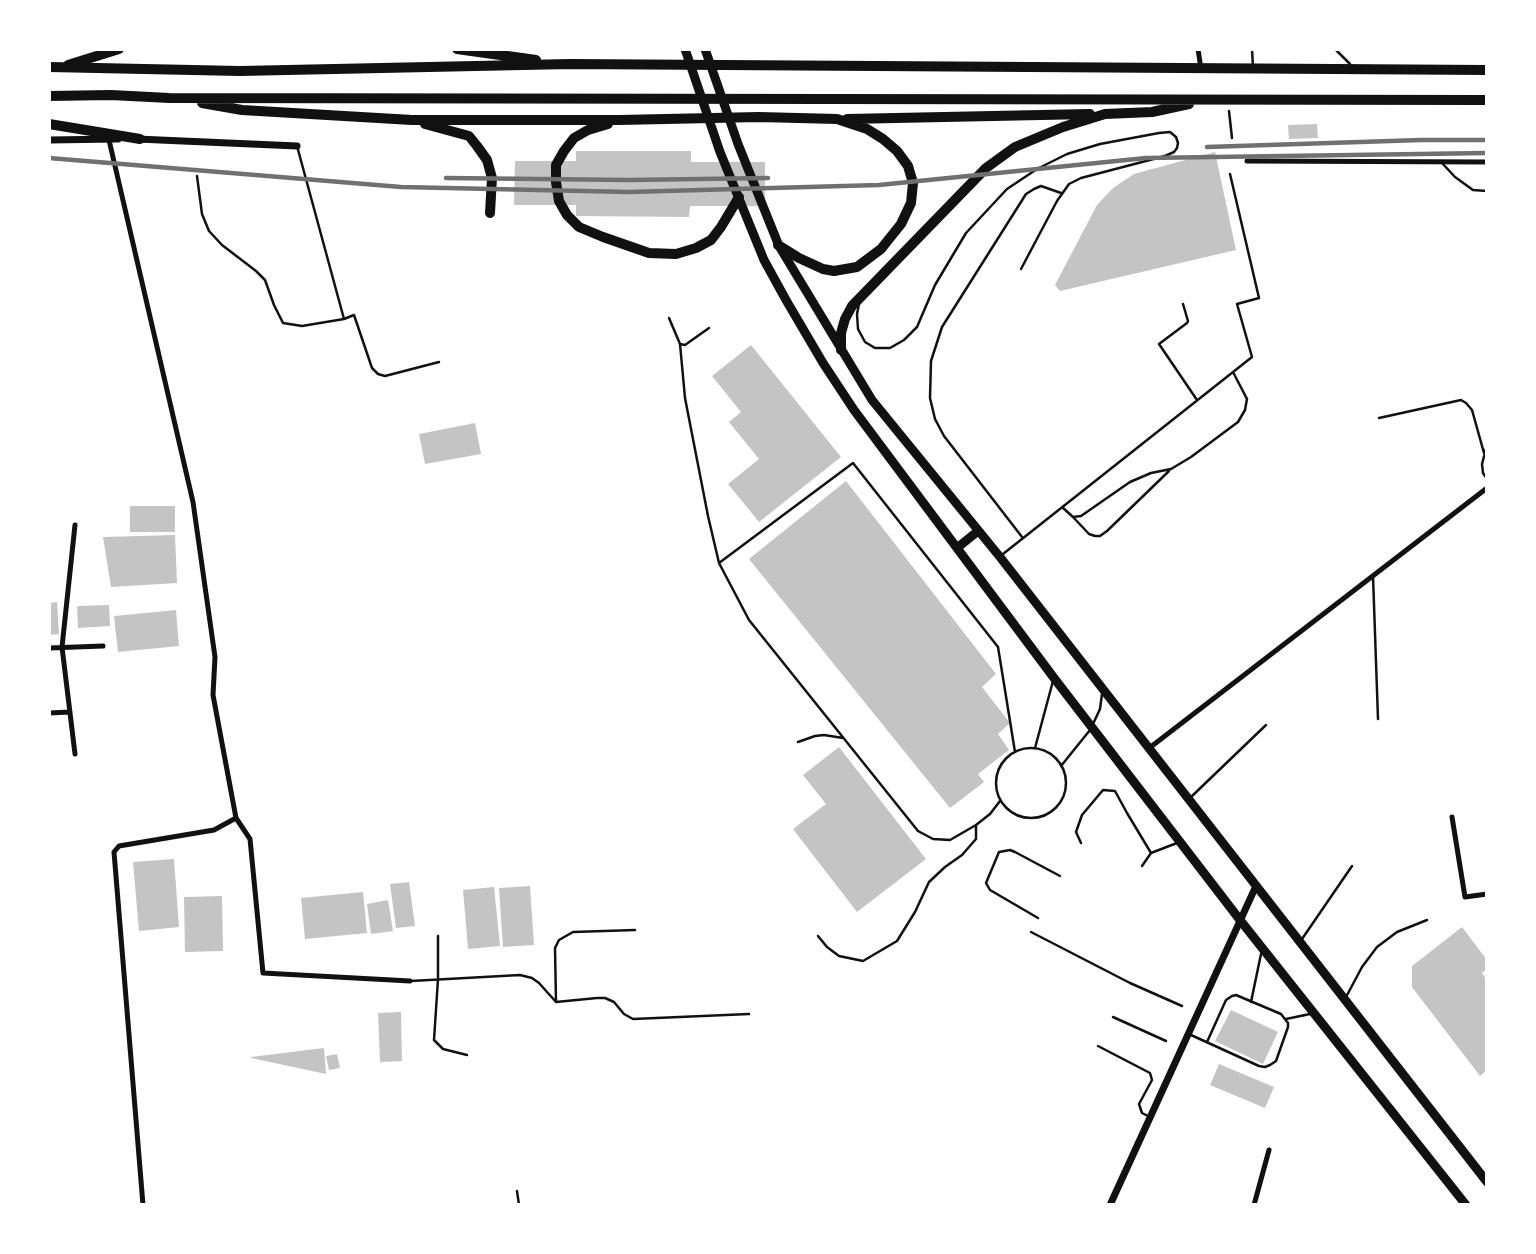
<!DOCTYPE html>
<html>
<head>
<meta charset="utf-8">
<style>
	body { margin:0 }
	#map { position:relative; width:1536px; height:1254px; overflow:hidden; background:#fff; font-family:"Varela Round",sans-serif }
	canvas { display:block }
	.frame { position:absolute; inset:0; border:51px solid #fff; pointer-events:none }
</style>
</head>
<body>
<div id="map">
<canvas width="1536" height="1254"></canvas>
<div class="frame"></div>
</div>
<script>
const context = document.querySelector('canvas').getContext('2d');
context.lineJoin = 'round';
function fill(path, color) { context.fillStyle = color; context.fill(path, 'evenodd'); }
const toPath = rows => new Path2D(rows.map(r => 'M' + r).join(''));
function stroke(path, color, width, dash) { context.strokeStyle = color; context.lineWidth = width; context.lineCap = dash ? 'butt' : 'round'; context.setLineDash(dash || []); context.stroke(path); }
fill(toPath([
	[1317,124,1318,138,1289,139,1288,125],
	[576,151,691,151,691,162,765,162,765,206,690,206,689,217,576,216,576,205,514,205,515,161,576,161],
	[1215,152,1236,250,1060,291,1055,285,1097,205,1113,188,1134,174],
	[751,345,841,457,759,522,728,484,759,459,729,422,741,412,712,376],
	[475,423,481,454,425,464,419,434],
	[846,481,996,674,982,687,1010,723,998,734,1009,750,978,774,984,782,950,808,749,559],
	[130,506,175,506,175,532,130,532],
	[175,535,177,583,111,587,103,537],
	[57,602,59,634,49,635,49,603],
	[109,605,110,626,78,628,77,606],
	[176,610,179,646,118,652,114,616],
	[839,747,926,859,857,912,793,829,826,804,803,775],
	[174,859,179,927,139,931,133,862],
	[409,882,415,926,396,928,390,884],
	[530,886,534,945,503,947,499,888],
	[494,887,500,946,468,949,463,890],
	[363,892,367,933,305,939,301,898],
	[222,896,223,951,185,952,184,897],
	[388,900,393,931,371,934,367,904],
	[1462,927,1487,960,1487,969,1482,973,1487,980,1487,1070,1480,1076,1412,987,1412,966],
	[1231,1010,1278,1032,1263,1064,1215,1041],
	[401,1012,402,1061,380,1062,378,1013],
	[324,1048,326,1074,251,1058,251,1057],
	[337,1054,340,1068,329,1070,326,1056],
	[1219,1064,1274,1087,1265,1108,1210,1085]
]), '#c4c4c4');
stroke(toPath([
	[1229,111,1232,138]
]), '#111', 2.5);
stroke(toPath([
	[1252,49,1253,67],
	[1335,49,1350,64],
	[297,146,344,319],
	[1442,163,1455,177,1473,190,1487,191],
	[197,176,202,214,209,231,222,245,256,271,265,280,274,305,283,323,302,326,344,319,354,315,372,368,378,374,385,376,439,362],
	[859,304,857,314,858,329,865,342,875,348,890,348,904,340,917,327,935,285,966,233,1007,189,1037,169,1067,154,1100,144,1159,133,1170,132,1176,137,1178,143,1177,148,1174,152,1165,156,1081,178,1069,184,1057,201,1021,269],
	[1183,304,1188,321,1187,323,1159,344,1197,400],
	[669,318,680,344,685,345,709,328],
	[680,344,685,398,708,516,719,563,749,620,918,831,933,839,950,840,976,825,990,814,1000,801],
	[1379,418,1461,400,1466,403,1472,410,1484,453],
	[1487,445,1482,464,1483,473,1487,479],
	[1062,507,1073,517,1081,516,1130,482,1151,473,1171,469,1191,457,1238,422,1245,410,1247,399,1233,372],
	[1073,517,1089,534,1095,536,1100,536,1107,531,1169,471],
	[1022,537,944,436,935,419,930,398,931,361,942,327,1026,194,1034,189,1041,186,1061,193],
	[1003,554,1252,357,1237,304,1259,298,1230,174],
	[719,563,853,463,998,647,1015,752],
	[1373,576,1378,719],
	[1093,724,1100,709,1102,694],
	[798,742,815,736,824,735,843,738],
	[1035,748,1053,681],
	'996 783a35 35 0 1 1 70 0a35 35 0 1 1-70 0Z',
	[1061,766,1090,730],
	[1191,797,1266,725],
	[1081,843,1076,832,1082,815,1103,790,1115,791,1127,813,1151,853],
	[1142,866,1151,853,1177,843],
	[1038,918,990,890,986,883,999,852,1010,850,1015,852,1060,876],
	[1031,932,1130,983,1182,1006],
	[438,936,438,979,434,1040,443,1049,467,1055],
	[818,936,827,947,839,956,863,961,897,941,915,912,929,882,945,867,962,855,976,839,976,825],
	[1302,939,1352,866],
	[411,981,520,975,532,978,539,983,556,1002,597,998,605,998,614,1002,624,1014,633,1019,749,1014],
	[1346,997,1362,967,1377,947,1397,932,1427,920],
	[556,1002,555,948,559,940,573,932,635,930],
	[1251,1002,1261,954],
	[1113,1017,1166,1041],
	[1286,1019,1310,1014],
	[1191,1035,1259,1066,1265,1067,1270,1065,1276,1061,1288,1027,1288,1023,1281,1014,1236,995,1232,996,1226,1000,1207,1042],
	[1098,1046,1150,1073,1152,1080,1139,1104,1142,1113,1148,1116],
	[517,1191,519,1205]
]), '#111', 2.5);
stroke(toPath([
	[1198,49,1201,69],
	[109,140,193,502,215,657,213,695,236,818,250,839,263,973,410,981],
	[1247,161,1487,162],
	[49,648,103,646],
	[49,713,70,712],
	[1148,749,1487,488],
	[75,754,62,647,75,525],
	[1452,817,1465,897,1487,894],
	[143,1205,114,852,119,846,214,830,236,818],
	[1254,1205,1269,1150]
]), '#111', 5);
stroke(toPath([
	[137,139,297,146],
	[49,140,118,139],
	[1110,1205,1256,886]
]), '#111', 7);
stroke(toPath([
	[685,49,720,152,764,260,786,300,823,363,854,410,1054,678,1240,920,1466,1205],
	[705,49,738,144,779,246,872,400,1000,557,1487,1182],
	[957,548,978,531]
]), '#111', 9);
stroke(toPath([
	[457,49,536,60],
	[68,65,119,49],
	[49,67,240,71,570,64,1487,70],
	[49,96,111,95,169,98,1487,100],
	[202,103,242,110,412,120,619,120,759,117,837,119,867,129,883,139,897,151,908,166,913,183,911,203,901,224,881,249,857,267,834,271,823,269,799,258,778,245],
	[847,119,1090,114],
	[49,124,140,139],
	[425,124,469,136,477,146,487,160,492,178,490,213],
	[608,124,588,130,574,138,564,151,556,165,556,182,559,201,567,215,579,227,603,237,649,253,676,254,696,248,711,240,721,227,739,197],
	[841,350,841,333,845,319,852,306,986,168,1015,147,1063,127,1105,114,1152,112,1189,104]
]), '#111', 10);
stroke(toPath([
	[1207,147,1421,140,1487,140],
	[49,158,401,187,629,192,879,185,1146,158,1487,153],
	[446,178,630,180,768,178]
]), '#707070', 4.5);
</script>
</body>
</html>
